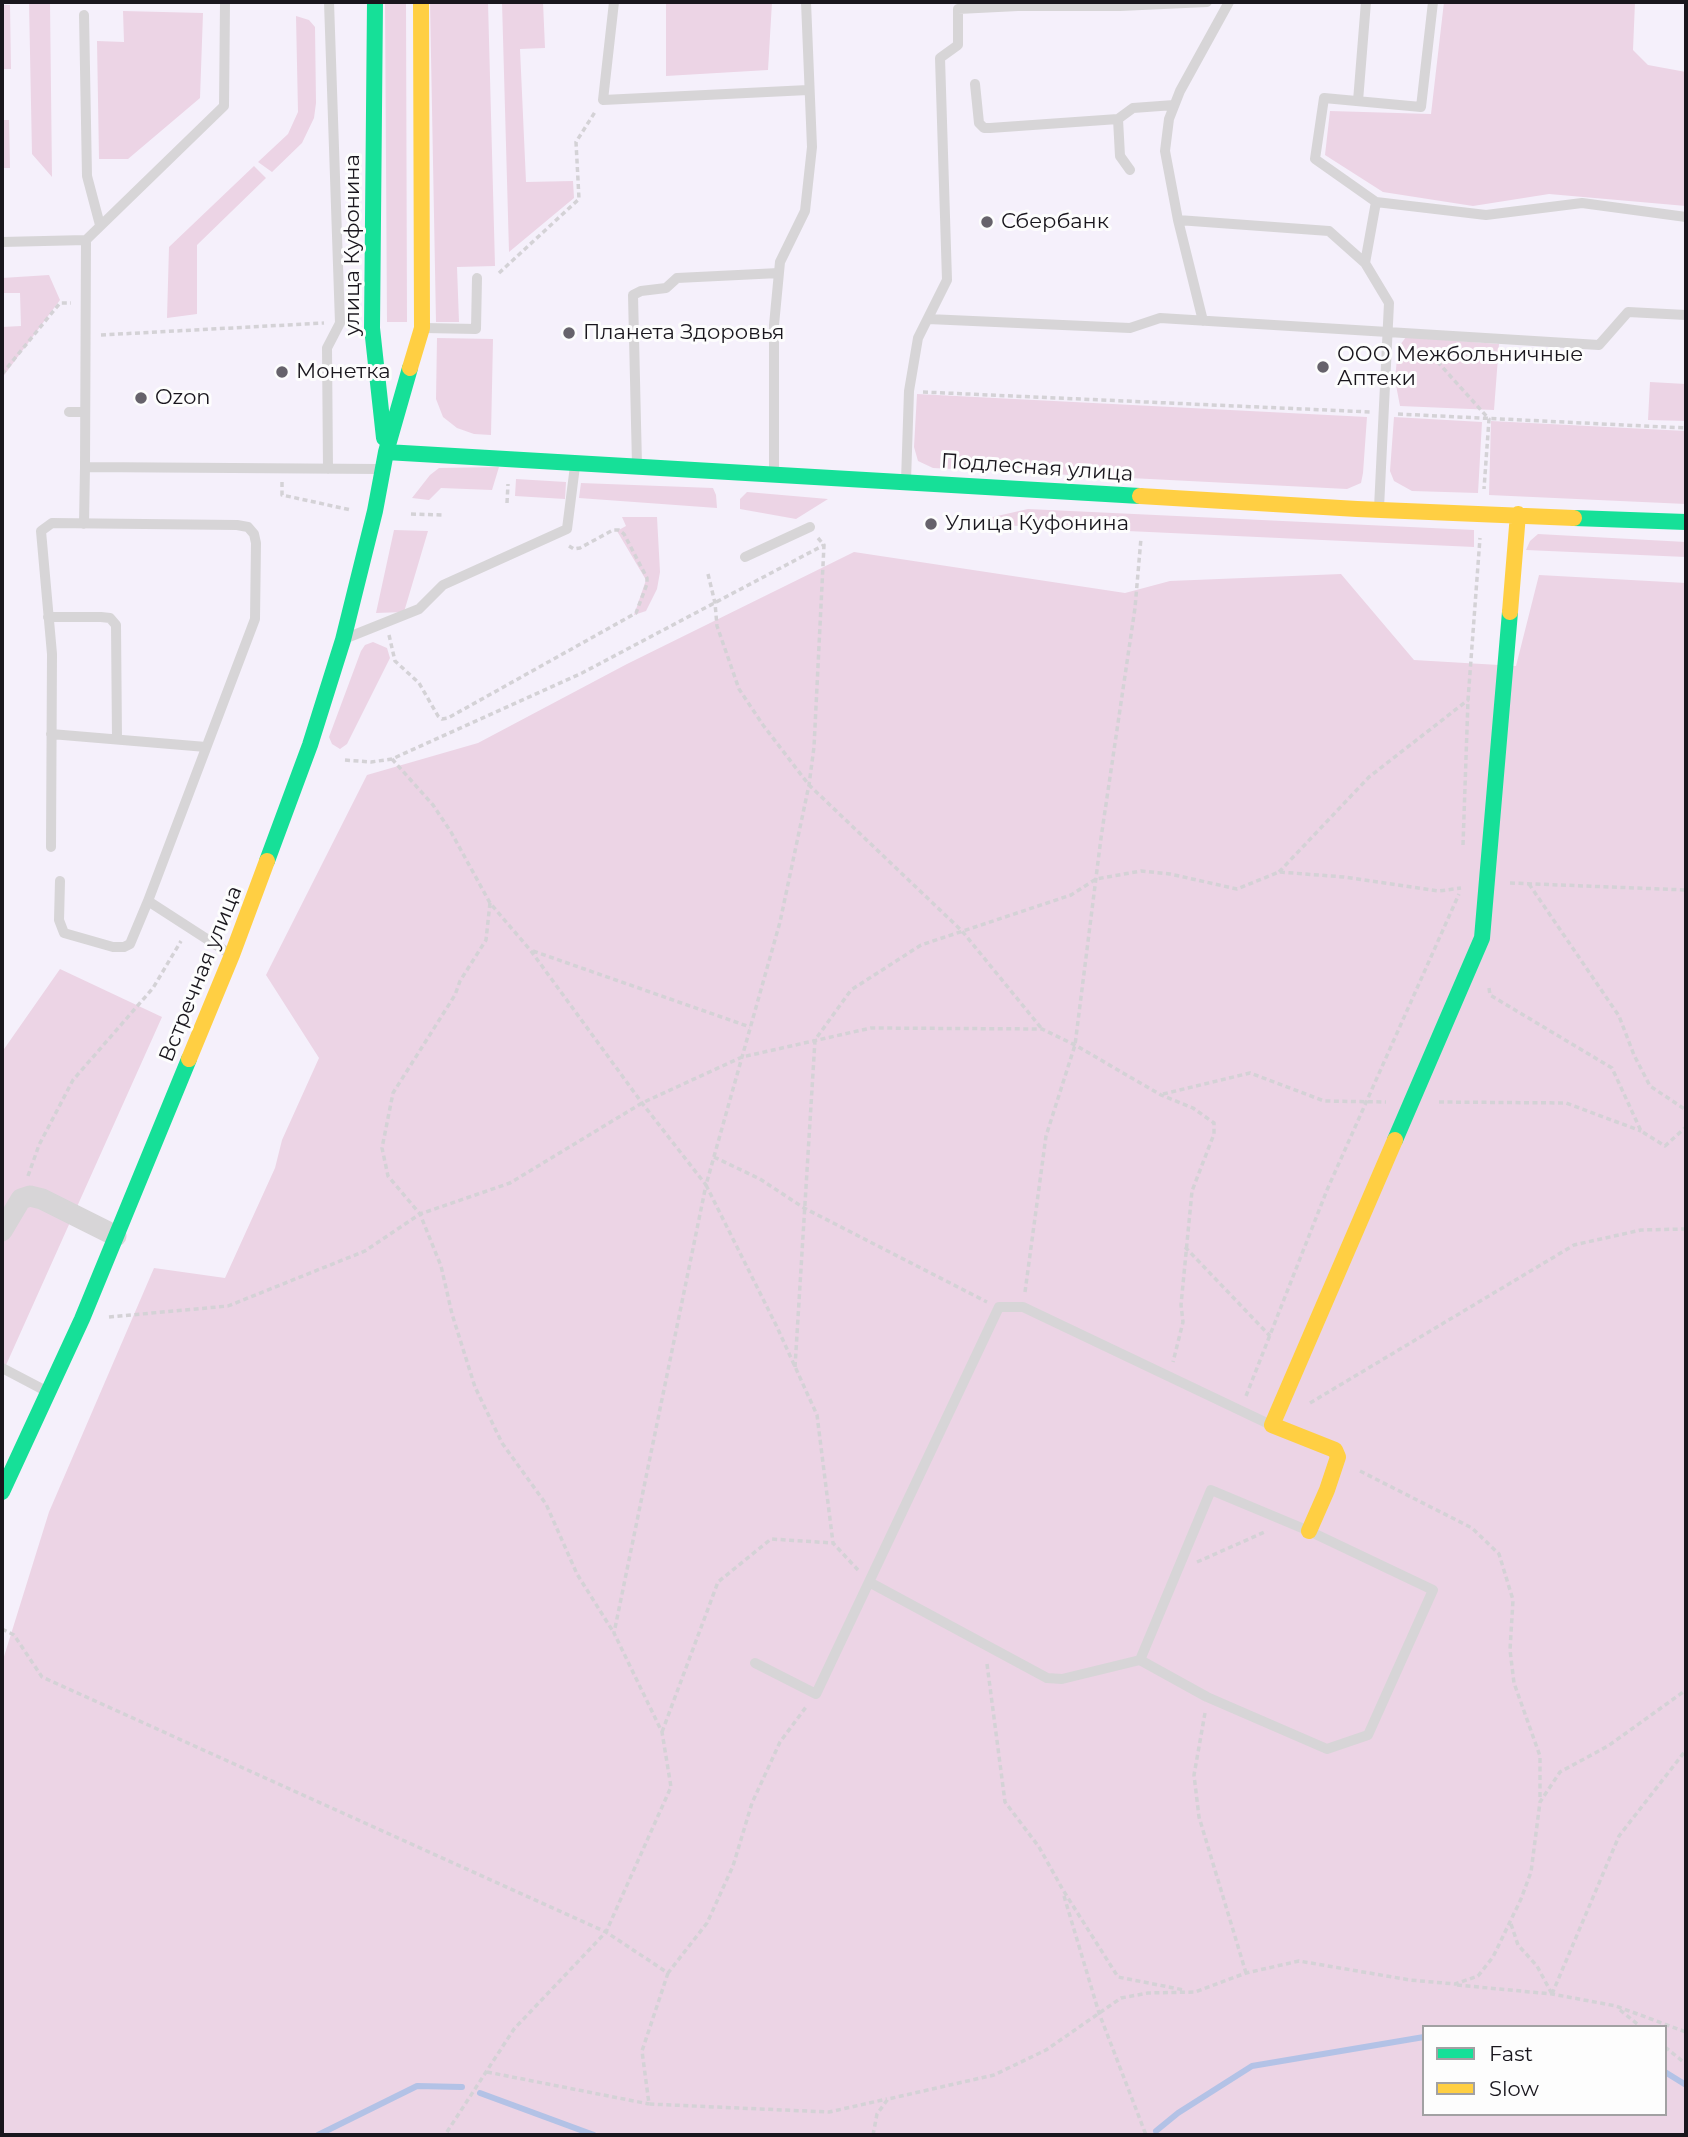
<!DOCTYPE html>
<html>
<head>
<meta charset="utf-8">
<style>
	body { margin:0 }
	#map { position:relative; width:1688px; height:2137px; overflow:hidden; background:#f5f0fb; font-family:Montserrat,sans-serif }
	canvas { display:block }
	.frame { position:absolute; inset:0; border:4px solid #19161d; pointer-events:none }
	.legend { position:absolute; left:1422px; top:2025px; width:245px; height:91px; box-sizing:border-box; background:#fdfdfd; border:2px solid #a2a1a3; margin:0; padding:9px 12px; list-style:none; font-size:21px; color:#19161d }
	.legend li { display:flex; align-items:center; gap:14px; height:35px }
	.legend b { width:35px; border:2px solid #a2a1a3 }
</style>
</head>
<body>
<div id="map">
<canvas width="1688" height="2137"></canvas>
<div class="frame"></div>
<ul class="legend">
<li><b style="height:9px;background:#16e098"></b>Fast</li>
<li><b style="height:9px;background:#ffcf43"></b>Slow</li>
</ul>
</div>
<script>
const context = document.querySelector('canvas').getContext('2d');
context.lineJoin = 'round';
function fill(path, color) { context.fillStyle = color; context.fill(path, 'evenodd'); }
const toPath = rows => new Path2D(rows.map(r => 'M' + r).join(''));
function stroke(path, color, width, dash) { context.strokeStyle = color; context.lineWidth = width; context.lineCap = dash ? 'butt' : 'round'; context.setLineDash(dash || []); context.stroke(path); }
function write(font, color, halo, rows, align = 'center') {
  context.font = font + ' Montserrat,sans-serif'; context.lineWidth = 6; context.setLineDash([]); context.textBaseline = 'middle'; context.strokeStyle = halo; context.fillStyle = color; for (const [text, x, y, turn = 0] of rows) {
    context.save(); context.translate(x, y); context.rotate((+turn || 0) * Math.PI / 180); context.textAlign = isNaN(turn) ? turn : align; if (halo) context.strokeText(text, 0, 0); context.fillText(text, 0, 0); context.restore();
  }
}
fill(toPath([
	[29,2,50,2,52,177,32,154],
	[385,2,406,2,407,322,387,322],
	[430,2,488,2,495,266,457,267,459,322,436,322],
	[502,2,543,2,545,48,520,49,526,182,573,181,574,198,509,252],
	[666,2,772,2,768,70,666,76],
	[1444,2,1635,2,1633,50,1648,65,1686,72,1686,206,1549,194,1473,206,1383,192,1325,155,1330,111,1431,114],
	[2,5,10,5,11,69,2,69],
	[123,11,203,13,200,98,128,159,99,159,97,41,124,42],
	[296,16,309,20,315,27,316,103,314,118,302,143,272,172,258,162,288,134,298,112],
	[2,120,9,120,10,168,2,168],
	[254,166,266,178,197,245,197,314,167,318,169,247],
	[49,275,60,300,2,378,2,327,21,326,20,293,2,293,2,278],
	[1406,337,1499,344,1494,410,1400,406,1395,380,1397,358,1400,345],
	[437,338,493,339,491,435,474,434,457,428,443,417,436,399],
	[1650,382,1686,384,1686,421,1648,420],
	[917,394,1367,417,1363,473,1361,483,1347,489,933,468,918,461,914,447],
	[1394,417,1482,422,1478,493,1412,491,1394,481,1390,471],
	[1491,421,1686,431,1686,504,1489,495],
	[499,467,492,490,441,488,429,500,412,498,430,475,439,468],
	[516,479,566,482,565,499,515,496],
	[581,483,713,488,716,495,717,508,579,498],
	[747,492,828,499,796,519,740,509,740,499],
	[1028,509,1474,530,1474,547,976,524,984,519],
	[622,517,657,517,660,572,657,589,646,611,634,615,646,580,617,531,626,526],
	[394,530,428,531,404,612,376,613],
	[1538,534,1686,542,1686,557,1526,550,1530,541],
	[854,552,1125,593,1170,581,1341,574,1414,660,1516,666,1539,575,1686,583,1686,2135,2,2135,2,1663,49,1512,154,1268,225,1278,275,1168,282,1140,319,1058,266,975,367,775,478,743,627,664],
	[1424,2027,1665,2027,1665,2114,1424,2114],
	[373,642,387,648,390,658,347,744,340,749,332,744,329,737,361,651,365,645],
	[60,969,162,1017,2,1374,2,1052]
]), '#ecd4e5');
stroke(toPath([
	[1665,2072,1686,2085],
	[480,2093,594,2135],
	[1156,2131,1178,2113,1252,2066,1424,2037],
	[318,2135,417,2086,462,2087]
]), '#b3c2e6', 6);
stroke(toPath([
	[499,273,579,199,576,142,595,112],
	[101,335,324,323],
	[1426,349,1489,419,1484,489],
	[2,374,60,303,71,303],
	[923,392,1370,412],
	[1398,414,1686,428],
	[282,482,282,495,351,510],
	[507,503,508,484],
	[411,514,442,515],
	[818,538,824,545,814,747,809,785,780,922,706,1185,777,1327,817,1415,833,1543,858,1570],
	[708,574,715,603,717,626,739,689,763,725,809,785,962,931,1042,1029],
	[389,635,395,661,419,683,438,716,442,719,448,718,636,613,647,584,647,578,624,534,619,530,613,530,580,548,574,549,569,546],
	[392,759,433,805,451,832,490,903,531,951,642,1103,706,1185,614,1633,662,1732,671,1787,606,1932,514,2029,445,2135],
	[345,760,371,762,392,759,582,673,824,545],
	[1463,845,1468,700,1480,538],
	[1279,872,1369,777,1468,700],
	[1510,883,1686,890],
	[1529,884,1619,1016,1634,1055,1650,1086,1686,1110],
	[490,903,486,940,460,981,455,995,393,1093,382,1148,388,1176,420,1214,441,1266,452,1314,475,1387,502,1443,546,1504,577,1574,614,1633],
	[533,951,750,1027],
	[1489,988,1490,995,1612,1068,1641,1131,1665,1146,1686,1127],
	[1163,1094,1250,1073,1324,1101,1386,1102],
	[1439,1102,1566,1103,1641,1131],
	[714,1157,760,1179,804,1208,987,1302],
	[28,1176,39,1145,73,1080,153,988,181,941],
	[1185,1247,1270,1336],
	[1025,1292,1046,1136,1075,1045,1101,838,1135,608,1141,538],
	[109,1317,228,1306,365,1251,420,1214,510,1183,642,1103,742,1057,871,1028,1042,1029,1075,1045,1161,1095,1193,1108,1214,1123,1214,1134,1192,1191,1181,1305,1183,1322,1173,1362],
	[795,1367,815,1040,851,990,921,945,1071,895,1096,879,1141,871,1170,874,1237,889,1279,872,1344,877,1439,891,1461,888],
	[1246,1396,1327,1190,1459,894],
	[1310,1403,1574,1245,1641,1230,1686,1229],
	[1360,1471,1472,1528,1499,1554,1513,1600,1510,1650,1514,1683,1540,1756,1540,1800],
	[1197,1562,1267,1531],
	[2,1629,14,1635,42,1677,606,1932,668,1973,707,1923,733,1866,752,1803,780,1742,806,1707],
	[987,1664,1005,1802,1039,1847,1063,1890,1118,1977,1184,1990],
	[1205,1713,1194,1775,1199,1817,1246,1973],
	[662,1732,718,1582,771,1539,833,1543],
	[1064,1896,1099,2013,1146,2135],
	[1511,1924,1518,1945,1537,1966,1552,1994],
	[668,1973,642,2051,649,2104,829,2112,887,2099],
	[1457,1985,1552,1994,1616,2006,1686,2032],
	[1552,1994,1619,1836,1686,1750],
	[1620,2010,1641,2027],
	[1665,2047,1686,2064],
	[487,2072,649,2104],
	[873,2135,877,2114,888,2099,994,2075,1046,2050,1121,1998,1148,1993,1195,1992,1246,1973,1299,1961,1410,1980,1455,1984,1478,1976,1493,1957,1521,1899,1531,1872,1540,1802,1560,1772,1608,1746,1686,1690]
]), '#d4d2d6', 3.5, [5, 3.5]);
stroke(toPath([
	[614,2,603,100,808,90],
	[1229,2,1180,91,1169,119,1165,151,1178,220,1329,231,1365,263,1389,303,1379,508],
	[1018,6,1120,6,1207,2],
	[84,15,87,176,100,225],
	[975,84,979,123,984,128,990,128,1118,119,1133,108,1174,105],
	[1358,101,1366,2],
	[1118,119,1120,156,1130,170],
	[1376,202,1486,215,1582,203,1686,217],
	[1178,220,1203,321],
	[86,240,85,467,379,469],
	[2,242,86,240,224,106,225,2],
	[1365,263,1376,202,1315,159,1324,98,1421,107,1433,2],
	[928,319,1130,328,1160,318,1599,345,1628,312,1686,315],
	[425,328,476,329,477,278],
	[69,412,85,412],
	[637,465,633,295,641,291,666,288,677,278,779,273],
	[328,469,327,348,340,323,329,2],
	[774,474,774,325,780,262,805,211,812,147,806,2],
	[906,481,909,391,918,338,947,280,940,58,958,45,958,9,1018,6,1017,2],
	[84,524,85,467],
	[745,557,810,527],
	[48,617,101,617,110,618,116,625,117,739],
	[349,637,419,609,443,585,567,529,575,466],
	[51,734,206,747],
	[51,847,52,654,41,531,52,523,237,525,248,527,254,534,256,543,255,619,148,901,230,954],
	[60,881,59,920,64,933,113,947,124,947,130,944,148,901],
	[2,1368,46,1391],
	[869,1582,1047,1678,1062,1679,1140,1660,1207,1697,1327,1749,1368,1735,1433,1590,1309,1531,1211,1490,1140,1660],
	[755,1663,816,1694,999,1307,1023,1307,1271,1425]
]), '#d7d5d7', 10);
stroke(toPath([
	[2,1231,21,1199,30,1196,42,1199,116,1236]
]), '#d7d5d7', 21);
stroke(toPath([
	[375,2,372,328,384,438],
	[386,452,1140,496],
	[1574,518,1686,522],
	[267,861,310,745,343,640,375,511,386,452,410,368],
	[1395,1140,1482,938,1510,612],
	[2,1492,82,1319,189,1059]
]), '#16e098', 16);
stroke(toPath([
	[410,368,422,328,421,2],
	[1140,496,1357,509,1574,518],
	[1510,612,1518,514],
	[189,1059,232,955,267,861],
	[1309,1531,1327,1490,1338,1457,1335,1450,1272,1425,1395,1140]
]), '#ffcf43', 16);
for (const [x, y, r, color] of [
	[987,222,7,"#66626b"],
	[569,333,7,"#66626b"],
	[1323,367,7,"#66626b"],
	[282,372,7,"#66626b"],
	[141,398,7,"#66626b"],
	[931,524,7,"#66626b"]
]) { const dot = new Path2D(); dot.arc(x, y, r, 0, 2 * Math.PI); context.fillStyle = color; context.fill(dot); stroke(dot, '#fdfdfd', 2.5); }
write('21px', '#19161d', '#fdfdfd', [
	["Сбербанк",1001,222],
	["Планета Здоровья",583,333],
	["ООО Межбольничные",1337,355],
	["Аптеки",1337,379],
	["Монетка",296,372],
	["Ozon",155,398],
	["Улица Куфонина",945,524]
], 'left');
write('21px', '#19161d', '#fdfdfd', [
	["улица Куфонина",353,245,-90],
	["Подлесная улица",1037,468,4],
	["Встречная улица",201,974,-68]
]);
</script>
</body>
</html>
